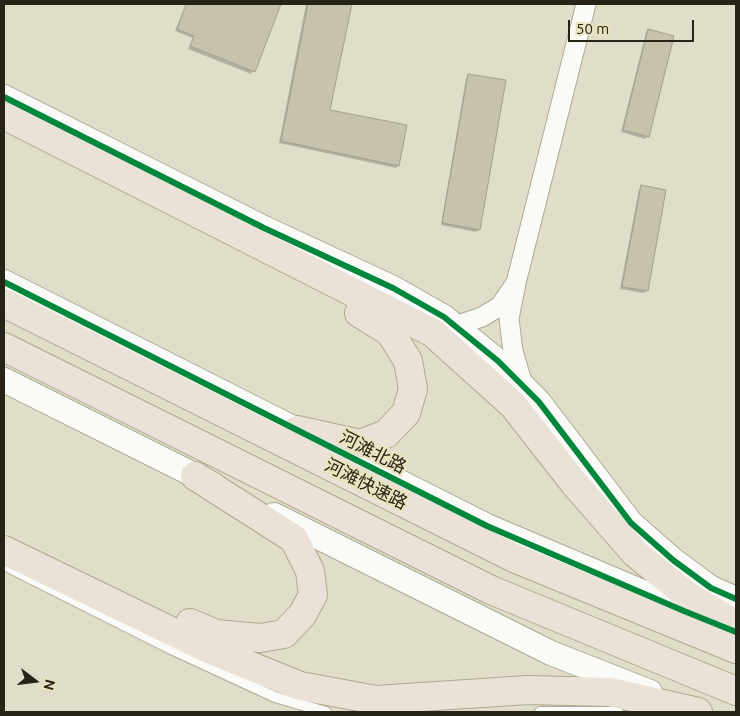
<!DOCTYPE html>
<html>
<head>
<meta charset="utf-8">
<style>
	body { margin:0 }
	#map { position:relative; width:740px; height:716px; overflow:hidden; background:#e0ddc9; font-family:Ubuntu,sans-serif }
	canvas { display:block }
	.frame { position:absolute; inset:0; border:5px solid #272417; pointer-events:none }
	.north { position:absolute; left:10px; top:656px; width:50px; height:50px; -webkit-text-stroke:4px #eae3bf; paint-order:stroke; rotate:105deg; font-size:14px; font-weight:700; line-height:20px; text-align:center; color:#272417 }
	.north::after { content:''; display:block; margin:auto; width:18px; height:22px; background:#272417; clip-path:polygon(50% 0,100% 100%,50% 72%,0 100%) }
	.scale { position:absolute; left:568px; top:20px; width:126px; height:22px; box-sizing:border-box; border:2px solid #272417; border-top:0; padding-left:6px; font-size:15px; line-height:18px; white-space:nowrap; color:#272417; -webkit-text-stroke:4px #eae3bf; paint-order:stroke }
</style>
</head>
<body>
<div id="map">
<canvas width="740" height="716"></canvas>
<div class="frame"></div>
<div class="north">N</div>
<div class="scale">50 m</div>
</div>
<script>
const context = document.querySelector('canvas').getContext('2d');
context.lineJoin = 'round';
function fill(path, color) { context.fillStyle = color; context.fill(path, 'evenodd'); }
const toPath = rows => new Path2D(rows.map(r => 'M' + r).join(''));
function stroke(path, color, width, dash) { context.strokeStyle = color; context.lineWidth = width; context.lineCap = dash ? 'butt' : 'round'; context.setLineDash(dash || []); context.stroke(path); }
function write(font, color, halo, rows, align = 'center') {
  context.font = font + ' Ubuntu,"Noto Sans SC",sans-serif'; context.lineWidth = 5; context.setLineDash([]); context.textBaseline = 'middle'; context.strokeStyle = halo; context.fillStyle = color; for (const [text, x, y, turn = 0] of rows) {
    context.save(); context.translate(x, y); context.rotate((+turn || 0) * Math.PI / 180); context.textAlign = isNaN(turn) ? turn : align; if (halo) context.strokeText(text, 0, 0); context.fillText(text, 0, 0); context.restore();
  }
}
fill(toPath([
	[186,4,280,4,251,74,188,49,193,38,175,31],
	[306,4,351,4,329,111,398,165,396,168,279,143],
	[648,31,648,136,645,139,621,132,646,33],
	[469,75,479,229,476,232,441,225,466,78],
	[641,187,665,191,646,291,644,293,620,289,639,189]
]), '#0003');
const building = toPath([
	[186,4,281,4,255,72,190,46,194,36,177,29,186,4],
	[308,4,352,4,330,110,407,125,399,166,281,141,308,4],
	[648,29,674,36,649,137,623,130,648,29],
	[468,74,506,80,480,230,442,223,468,74],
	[641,185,666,190,648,291,622,287,641,185]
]);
fill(building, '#c6c2ac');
stroke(building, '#a09e8e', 1);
const service = toPath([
	[4,565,171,649,275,697,326,712],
	[540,712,618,712]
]);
const minor = toPath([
	[516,283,586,4],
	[455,326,482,317,500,306,516,283,509,319,513,351,523,385]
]);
const tertiary = toPath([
	[4,97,264,228,393,288,444,317,498,361,539,402,631,523,673,560,711,588,736,599],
	[4,282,487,526,723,626],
	[4,380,212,484],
	[274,515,551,653,650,692]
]);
const trunk = toPath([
	[4,115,433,333,513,405,574,483,635,553,688,596,736,624],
	[4,303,514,558,736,649],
	[4,347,491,590,736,691],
	[297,430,360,444,386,434,406,413,413,389,408,361,390,332,359,313],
	[4,550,204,647,300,686,376,700,528,690,610,692,698,712],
	[190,623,216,634,260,638,284,634,302,615,313,595,310,571,294,539,195,476]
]);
stroke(service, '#acaa9a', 12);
stroke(minor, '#acaa9a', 21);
stroke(tertiary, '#acaa9a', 26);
stroke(trunk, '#b1a790', 30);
stroke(service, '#fafaf7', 10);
stroke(minor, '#fafaf7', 19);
stroke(tertiary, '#fafaf7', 24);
stroke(trunk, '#eae2d6', 28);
stroke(toPath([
	[4,97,264,228,393,288,444,317,498,361,539,402,631,523,673,560,711,588,736,599],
	[4,282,487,526,684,611,736,632]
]), '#00873e', 6);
write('18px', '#272417', '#eae3bf', [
	["河滩北路",373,452,27],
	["河滩快速路",366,484,27]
]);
</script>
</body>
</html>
